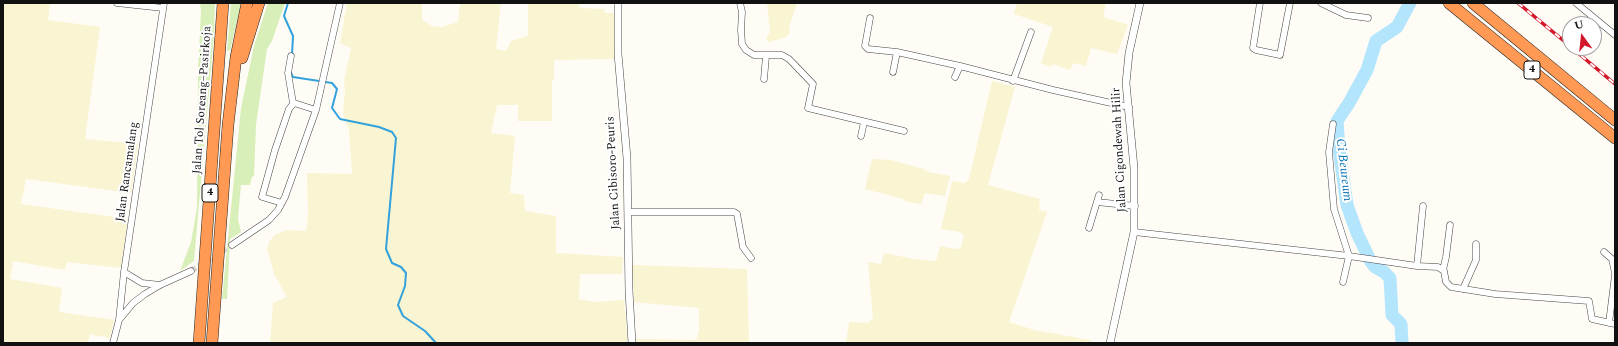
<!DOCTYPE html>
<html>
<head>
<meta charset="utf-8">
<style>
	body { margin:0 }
	#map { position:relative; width:1618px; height:346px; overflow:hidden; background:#fffcf5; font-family:Spectral,serif }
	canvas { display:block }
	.frame { position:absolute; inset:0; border:4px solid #111; pointer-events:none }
	.north { position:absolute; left:1562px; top:16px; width:40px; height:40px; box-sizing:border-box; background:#fff; border:1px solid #a0a0a0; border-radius:50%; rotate:345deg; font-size:11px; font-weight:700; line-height:16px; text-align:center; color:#111 }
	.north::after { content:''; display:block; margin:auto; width:14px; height:18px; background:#d2182a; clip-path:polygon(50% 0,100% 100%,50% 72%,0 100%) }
</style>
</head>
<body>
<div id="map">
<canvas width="1618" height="346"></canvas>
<div class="frame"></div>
<div class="north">U</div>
</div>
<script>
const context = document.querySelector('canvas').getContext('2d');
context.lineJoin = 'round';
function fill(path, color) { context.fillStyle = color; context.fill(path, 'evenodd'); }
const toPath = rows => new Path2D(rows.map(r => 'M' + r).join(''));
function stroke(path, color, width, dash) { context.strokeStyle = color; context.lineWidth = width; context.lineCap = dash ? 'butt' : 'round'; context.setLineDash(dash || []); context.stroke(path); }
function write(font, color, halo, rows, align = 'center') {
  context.font = font + ' Spectral,serif'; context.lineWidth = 4; context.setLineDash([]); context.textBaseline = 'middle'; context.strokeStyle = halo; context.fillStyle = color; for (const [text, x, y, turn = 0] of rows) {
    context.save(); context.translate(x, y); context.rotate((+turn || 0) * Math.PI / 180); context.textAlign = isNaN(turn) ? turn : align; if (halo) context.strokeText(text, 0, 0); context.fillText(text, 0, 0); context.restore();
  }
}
fill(toPath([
	[3,3,50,3,48,20,100,27,85,139,138,144,131,193,26,179,21,204,128,219,121,268,67,262,65,270,13,261,10,279,62,288,59,312,114,320,110,338,90,334,88,343,3,343],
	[347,3,422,3,422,20,432,26,442,27,458,22,460,3,501,3,496,49,506,51,511,41,528,36,528,3,580,3,579,8,604,9,605,13,615,13,614,59,554,60,554,80,552,80,552,121,518,121,518,105,497,105,491,133,515,136,510,193,524,195,525,211,556,216,556,253,623,257,622,274,580,274,579,299,593,302,624,300,628,343,270,343,273,303,287,297,274,274,267,249,269,242,275,235,287,230,306,231,308,216,307,173,352,174,349,130,343,113,345,91,344,81,351,48,340,43],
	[767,3,797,3,790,24,789,34,786,37,769,42,766,38,770,32],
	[1017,3,1106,3,1103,17,1128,25,1117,54,1091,48,1086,66,1073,63,1070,70,1052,64,1051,67,1041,63,1053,27,1014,14],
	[992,81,1015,87,988,185,1040,199,1039,210,1047,212,1009,322,1034,330,1091,340,1091,343,846,343,849,322,868,323,873,318,868,262,881,264,884,253,914,259,936,261,940,246,954,249,961,248,964,235,960,232,941,229,952,181,965,183,969,179],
	[872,159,891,160,924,169,928,172,950,176,945,196,925,193,921,204,908,202,900,198,865,189],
	[632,265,747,269,749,343,635,343,635,339,696,340,699,331,699,308,634,302]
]), '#f9f4d1');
fill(toPath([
	[200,3,215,3,214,34,194,261,180,271,191,242,197,208,198,70,201,12],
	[231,3,241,3,230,51,227,50],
	[268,3,285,3,272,41,267,49,256,125,254,176,252,177,250,185,241,185,238,219,241,232,230,239,227,299,222,299,241,108,254,46]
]), '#d8efb9');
stroke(toPath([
	[288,3,284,16,293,36,292,55],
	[290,71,293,77,332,83,337,89,332,108,340,119,379,127,392,132,396,138,386,249,392,263,401,267,406,273,405,286,398,305,403,316,425,331,436,343]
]), '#32a1dc', 2);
stroke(toPath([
	[1402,343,1401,324,1392,315,1390,278,1384,272,1375,267,1371,262,1357,233,1347,205,1339,149,1337,121,1349,103,1367,70,1376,41,1397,27,1410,3]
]), '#b3e5fc', 13);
stroke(toPath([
	[191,271,232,245]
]), '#dbd9d3', 6, [6, 3]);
const minor = toPath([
	[117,3,163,8],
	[740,3,742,12,741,30,742,44,746,50,754,55,782,55,789,59,813,84,808,108,904,131],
	[1260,3,1253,48,1256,50,1280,55,1290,3],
	[1321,3,1346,15,1368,18],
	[1576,3,1615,35],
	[870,18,865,46,868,49,897,52,960,66,1053,90,1129,107],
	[291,56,288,73,293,103],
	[893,72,897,52],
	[955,77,960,66],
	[764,79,766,56],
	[1013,81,1031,32],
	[1333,124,1329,152,1334,209,1349,256,1343,282],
	[861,136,864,122],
	[1097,202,1135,206],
	[282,203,262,197,275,150,289,109,294,103,316,110],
	[628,212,734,212,737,214,743,247,751,258],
	[1089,228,1099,195],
	[1134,232,1349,256,1417,266,1438,267,1444,271,1446,282,1451,287,1495,294,1589,301,1592,319,1615,324],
	[232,245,269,220,278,210,285,197,316,110,340,3],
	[1604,252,1612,259,1615,273],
	[1417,266,1423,206],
	[1443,270,1446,257,1450,225],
	[124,272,142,283,160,285],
	[1463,289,1476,260,1476,244],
	[119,320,133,303,145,294,160,285,191,271],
	[1609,323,1615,275],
	[113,343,119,320,124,272,164,3]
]);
const tertiary = toPath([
	[618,3,618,54,627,158,629,291,632,343],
	[1110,343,1134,232,1134,168,1126,83,1129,53,1140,3]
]);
const motorway = toPath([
	[1449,3,1615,138],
	[1473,3,1615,120],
	[242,58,259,3],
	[199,343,223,3],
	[212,343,228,125,236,57,247,3]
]);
stroke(minor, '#444', 7);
stroke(tertiary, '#444', 8);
stroke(motorway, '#222', 12);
stroke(minor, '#fff', 6);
stroke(tertiary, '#fff', 7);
stroke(motorway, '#ff9953', 11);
const rail = toPath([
	[1518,3,1570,46],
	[1572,48,1615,84]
]);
stroke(rail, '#d2182a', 3.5);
stroke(rail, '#fff', 2, [6]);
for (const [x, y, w] of [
	[1532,70,16],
	[210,193,16]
]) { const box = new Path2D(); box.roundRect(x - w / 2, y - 9, w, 18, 3); context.fillStyle = '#fff'; context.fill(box); stroke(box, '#111', 1); }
write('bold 11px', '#111', null, [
	["4",1532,70],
	["4",210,193]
]);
write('12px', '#111', '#fff', [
	["Jalan Tol Soreang–Pasirkoja",203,100,-86],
	["Jalan Cigondewah Hilir",1120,150,-93],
	["Jalan Rancamalang",128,172,-82],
	["Jalan Cibisoro-Peuris",614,173,-93]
]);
write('italic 13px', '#0a72b2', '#fff', [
	["Ci Beureum",1343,170,83]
]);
</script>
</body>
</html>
